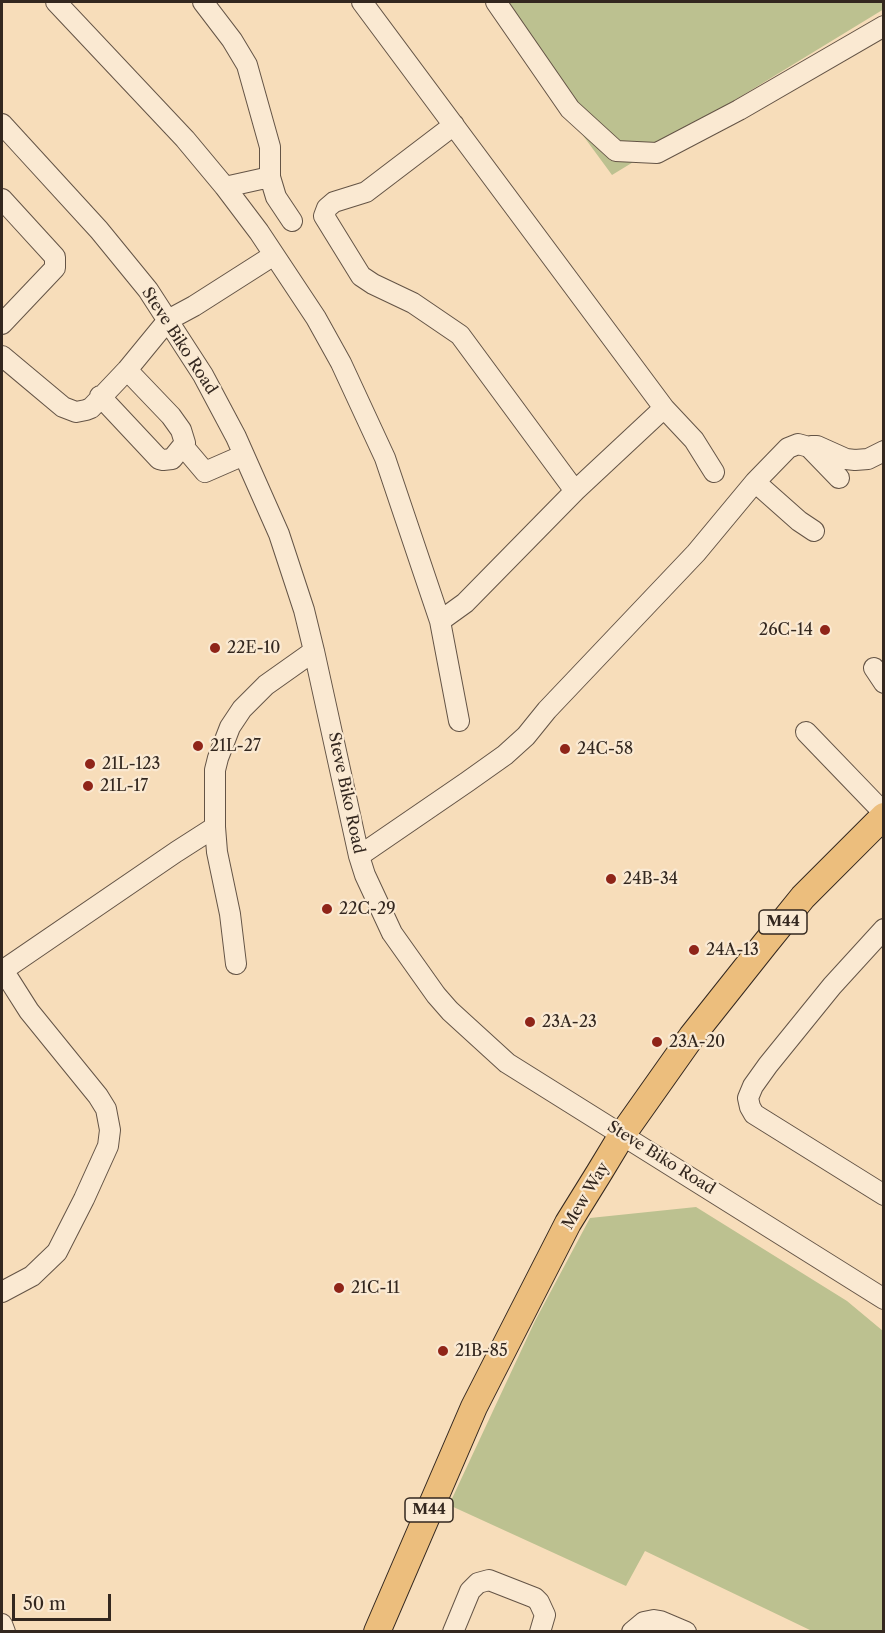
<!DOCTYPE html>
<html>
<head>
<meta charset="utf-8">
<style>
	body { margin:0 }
	#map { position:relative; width:885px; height:1633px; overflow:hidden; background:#f7ddba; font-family:"Libre Caslon Text",serif }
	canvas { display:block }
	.frame { position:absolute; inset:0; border:3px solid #33271f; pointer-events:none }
	.scale { position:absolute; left:12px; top:1594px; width:99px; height:27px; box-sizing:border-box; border:3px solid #33271f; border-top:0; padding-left:8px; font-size:18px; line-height:21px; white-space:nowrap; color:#33271f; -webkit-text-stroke:4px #fae9d2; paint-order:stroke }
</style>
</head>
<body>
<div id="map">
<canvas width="885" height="1633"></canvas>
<div class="frame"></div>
<div class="scale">50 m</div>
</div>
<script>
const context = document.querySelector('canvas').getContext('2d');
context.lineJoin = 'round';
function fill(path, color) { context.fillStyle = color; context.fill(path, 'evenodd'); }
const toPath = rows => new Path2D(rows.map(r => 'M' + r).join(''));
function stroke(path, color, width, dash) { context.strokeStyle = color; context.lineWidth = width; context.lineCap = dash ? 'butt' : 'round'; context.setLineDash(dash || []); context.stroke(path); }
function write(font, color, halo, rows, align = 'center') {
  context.font = font + ' "Libre Caslon Text",serif'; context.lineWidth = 4.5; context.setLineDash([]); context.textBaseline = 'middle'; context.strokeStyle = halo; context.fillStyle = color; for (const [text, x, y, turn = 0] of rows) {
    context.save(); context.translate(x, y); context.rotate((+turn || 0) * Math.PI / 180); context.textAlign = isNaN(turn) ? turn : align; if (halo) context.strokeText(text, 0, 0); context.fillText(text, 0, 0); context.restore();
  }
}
fill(toPath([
	[485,2,883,2,884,9,612,175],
	[696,1207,847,1301,883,1331,883,1631,812,1631,645,1551,626,1586,449,1505,535,1321,590,1218]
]), '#bcc190');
const minor = toPath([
	[56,2,185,139,225,187,259,232,316,318,341,363,385,458,440,621,459,721],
	[203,2,232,40,247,65,270,147,270,177,276,197,292,221],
	[362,2,664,408,575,491,465,603,440,621],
	[496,2,570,109,616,151,657,153,739,110,884,26],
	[2,124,99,230,148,290,203,375,236,437,279,534,304,610,314,651,359,856,365,875,392,933,436,995,450,1011,507,1063,884,1299],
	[454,125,366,192,334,202,327,208,324,216,361,276,373,284,413,303,460,335,575,491],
	[225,187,270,177],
	[2,199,55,257,55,268,2,324],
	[2,356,63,407,76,412,86,410,91,408,127,370,168,320,194,306,274,255],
	[100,396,159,459,163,460,172,459,185,443,181,430,171,416,127,370],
	[664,408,694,440,714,472],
	[183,446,205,472,244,455],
	[811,446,817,446,846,459,855,460,868,459,884,451],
	[755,482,788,448,798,444,809,447,839,478],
	[874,668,884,683],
	[806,732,884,813],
	[359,856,467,782,505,755,526,736,547,710,696,553,755,482,799,521,814,531],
	[884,929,832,986,768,1065,753,1086,748,1098,750,1107,754,1114,884,1195],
	[236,964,230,914,217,852,215,827,215,770,218,758,230,727,242,709,266,685,314,651],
	[2,971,176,852,215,827],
	[2,1292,32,1276,57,1252,84,1199,108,1146,110,1130,106,1109,98,1096,29,1011,3,970],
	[2,1624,5,1632],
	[453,1632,470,1591,478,1583,489,1580,535,1598,539,1602,545,1615,540,1632],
	[632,1632,644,1622,654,1620,660,1621,686,1632]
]);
const major = toPath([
	[377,1632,474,1407,568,1223,599,1173,622,1135,692,1036,765,944,803,897,884,816]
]);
stroke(minor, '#645446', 22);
stroke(major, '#33271f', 28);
stroke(minor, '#fae9d2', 20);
stroke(major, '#ecbe7d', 26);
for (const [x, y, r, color] of [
	[825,630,6,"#8f2418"],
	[215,648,6,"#8f2418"],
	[198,746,6,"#8f2418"],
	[565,749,6,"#8f2418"],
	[90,764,6,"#8f2418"],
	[88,786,6,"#8f2418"],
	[611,879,6,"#8f2418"],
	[327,909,6,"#8f2418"],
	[694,950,6,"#8f2418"],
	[530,1022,6,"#8f2418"],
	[657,1042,6,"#8f2418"],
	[339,1288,6,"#8f2418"],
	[443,1351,6,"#8f2418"]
]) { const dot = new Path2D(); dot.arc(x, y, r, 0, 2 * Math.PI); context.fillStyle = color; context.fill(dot); stroke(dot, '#fae9d2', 2); }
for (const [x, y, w] of [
	[783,922,48],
	[429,1510,48]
]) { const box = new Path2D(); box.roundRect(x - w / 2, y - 12, w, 24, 4.5); context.fillStyle = '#fae9d2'; context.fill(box); stroke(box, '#33271f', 1.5); }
write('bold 15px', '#33271f', null, [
	["M44",783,922],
	["M44",429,1510]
]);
write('16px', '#33271f', '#fae9d2', [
	["Steve Biko Road",179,341,57],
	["Steve Biko Road",346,793,78],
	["Steve Biko Road",661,1158,32],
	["Mew Way",586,1196,-59]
]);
write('16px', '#33271f', '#fae9d2', [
	["26C-14",813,630,"right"],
	["22E-10",227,648],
	["21L-27",210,746],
	["24C-58",577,749],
	["21L-123",102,764],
	["21L-17",100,786],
	["24B-34",623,879],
	["22C-29",339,909],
	["24A-13",706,950],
	["23A-23",542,1022],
	["23A-20",669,1042],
	["21C-11",351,1288],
	["21B-85",455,1351]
], 'left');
</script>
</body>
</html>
